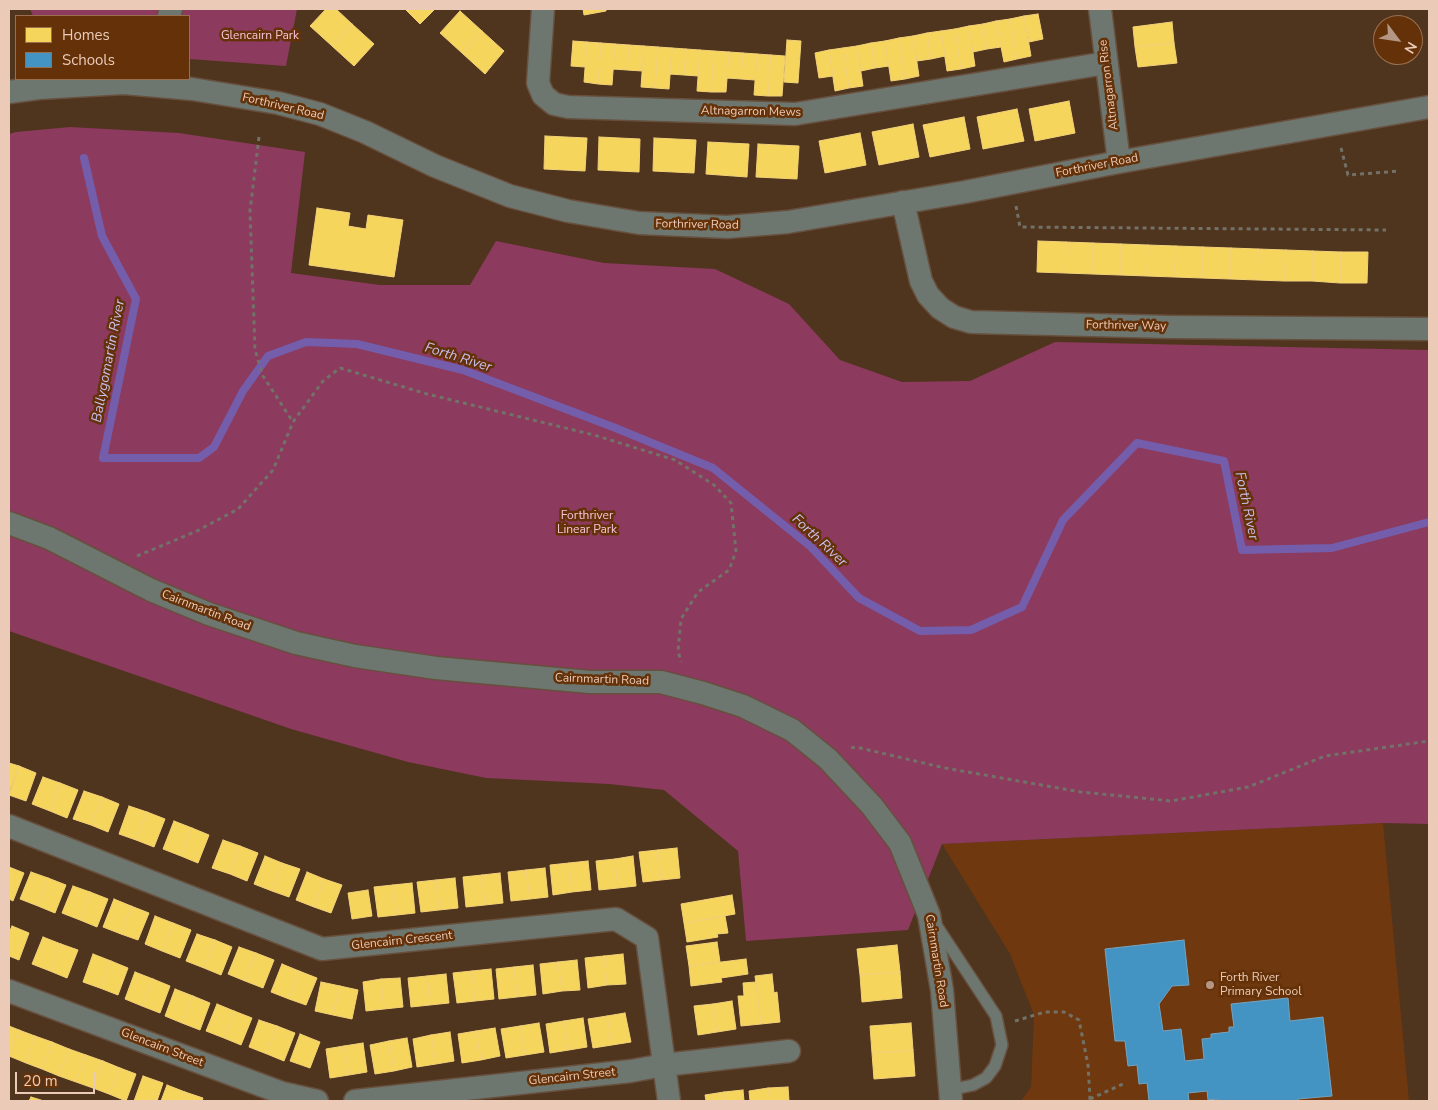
<!DOCTYPE html>
<html>
<head>
<meta charset="utf-8">
<style>
	body { margin:0 }
	#map { position:relative; width:1438px; height:1110px; overflow:hidden; background:#4f341e; font-family:"Nunito Sans",sans-serif }
	canvas { display:block }
	.frame { position:absolute; inset:0; border:10px solid #ebcbb8; pointer-events:none }
	.legend { position:absolute; left:15px; top:15px; width:175px; height:65px; box-sizing:border-box; background:#643109; border:1px solid #9a6f4f; margin:0; padding:6px 9px; list-style:none; font-size:15px; color:#ebcbb8 }
	.legend li { display:flex; align-items:center; gap:10px; height:25px }
	.legend b { width:25px; border:1px solid #9a6f4f }
	.north { position:absolute; left:1373px; top:15px; width:50px; height:50px; box-sizing:border-box; background:#643109; border:1px solid #9a6f4f; border-radius:50%; rotate:121deg; font-size:14px; font-weight:700; line-height:20px; text-align:center; color:#ebcbb8 }
	.north::after { content:''; display:block; margin:auto; width:18px; height:22px; background:#b49682; clip-path:polygon(50% 0,100% 100%,50% 72%,0 100%) }
	.scale { position:absolute; left:15px; top:1072px; width:80px; height:22px; box-sizing:border-box; border:2px solid #ebcbb8; border-top:0; padding-left:6px; font-size:15px; line-height:18px; white-space:nowrap; color:#ebcbb8; -webkit-text-stroke:4px #643109; paint-order:stroke }
</style>
</head>
<body>
<div id="map">
<canvas width="1438" height="1110"></canvas>
<div class="frame"></div>
<ul class="legend">
<li><b style="height:14px;background:#f6d55c"></b>Homes</li>
<li><b style="height:14px;background:#4393c3"></b>Schools</li>
</ul>
<div class="north">N</div>
<div class="scale">20 m</div>
</div>
<script>
const context = document.querySelector('canvas').getContext('2d');
context.lineJoin = 'round';
function fill(path, color) { context.fillStyle = color; context.fill(path, 'evenodd'); }
const toPath = rows => new Path2D(rows.map(r => 'M' + r).join(''));
function stroke(path, color, width, dash) { context.strokeStyle = color; context.lineWidth = width; context.lineCap = dash ? 'butt' : 'round'; context.setLineDash(dash || []); context.stroke(path); }
function write(font, color, halo, rows, align = 'center') {
  context.font = font + ' "Nunito Sans",sans-serif'; context.lineWidth = 5; context.setLineDash([]); context.textBaseline = 'middle'; context.strokeStyle = halo; context.fillStyle = color; for (const [text, x, y, turn = 0] of rows) {
    context.save(); context.translate(x, y); context.rotate((+turn || 0) * Math.PI / 180); context.textAlign = isNaN(turn) ? turn : align; if (halo) context.strokeText(text, 0, 0); context.fillText(text, 0, 0); context.restore();
  }
}
fill(toPath([
	[1383,823,1409,1101,1021,1101,1031,1087,1034,1015,1010,954,942,844]
]), '#6f380e');
fill(toPath([
	[30,9,297,9,286,66,189,59,189,16,33,16],
	[70,127,179,133,305,152,291,273,380,285,470,285,496,241,604,263,715,269,789,304,840,360,902,382,970,381,1055,342,1429,350,1429,824,1383,823,942,844,908,930,746,941,738,851,664,790,609,784,486,778,408,762,291,729,9,631,9,134,16,132]
]), '#8c3a5d');
const homes = toPath([
	[326,9,336,9,352,24,332,46,310,26,326,9],
	[405,9,435,9,420,24,405,9],
	[583,9,606,9,606,11,584,15,583,9],
	[460,11,482,31,462,53,440,33,460,11],
	[1038,14,1043,39,1029,42,1024,16,1038,14],
	[1024,16,1031,56,1017,59,1010,19,1024,16],
	[1010,19,1017,59,1004,62,996,21,1010,19],
	[996,21,1001,47,987,49,983,24,996,21],
	[1172,22,1174,43,1135,47,1133,27,1172,22],
	[352,24,374,44,354,66,332,46,352,24],
	[983,24,987,49,973,52,969,26,983,24],
	[969,26,975,66,961,69,955,29,969,26],
	[955,29,961,69,947,71,941,31,955,29],
	[482,31,504,51,485,74,462,53,482,31],
	[941,31,945,56,931,59,927,33,941,31],
	[927,33,931,59,917,61,913,36,927,33],
	[913,36,919,76,905,79,899,38,913,36],
	[899,38,905,79,891,81,885,41,899,38],
	[787,40,801,41,798,83,784,82,787,40],
	[573,41,587,42,585,67,571,66,573,41],
	[885,41,889,66,875,68,871,43,885,41],
	[587,42,601,43,598,84,584,82,587,42],
	[601,43,615,44,612,85,598,84,601,43],
	[871,43,875,68,861,71,857,46,871,43],
	[1174,43,1177,63,1138,67,1135,47,1174,43],
	[615,44,629,45,627,70,613,69,615,44],
	[629,45,644,46,642,71,627,70,629,45],
	[644,46,658,47,655,88,641,87,644,46],
	[857,46,863,86,849,88,843,48,857,46],
	[658,47,672,48,669,89,655,88,658,47],
	[672,48,686,49,684,75,670,74,672,48],
	[843,48,849,88,835,91,829,50,843,48],
	[686,49,700,50,698,76,684,75,686,49],
	[700,50,714,51,711,92,697,91,700,50],
	[829,50,833,76,819,78,815,53,829,50],
	[714,51,729,52,726,92,711,92,714,51],
	[729,52,743,53,741,79,727,78,729,52],
	[743,53,757,54,755,80,741,79,743,53],
	[757,54,771,55,768,96,754,95,757,54],
	[771,55,785,56,782,96,768,96,771,55],
	[1069,101,1075,133,1035,141,1029,109,1069,101],
	[1017,109,1024,141,983,149,977,117,1017,109],
	[964,117,970,149,930,157,923,125,964,117],
	[913,124,919,157,879,165,872,132,913,124],
	[860,133,866,165,825,173,819,141,860,133],
	[545,136,587,138,585,171,544,169,545,136],
	[599,137,640,139,639,172,598,170,599,137],
	[654,138,696,140,694,173,653,171,654,138],
	[708,142,749,144,747,177,706,174,708,142],
	[758,144,799,146,797,179,756,177,758,144],
	[317,208,350,213,348,226,366,229,368,215,403,220,394,277,309,265,317,208],
	[1038,241,1066,242,1065,273,1037,272,1038,241],
	[1066,242,1093,243,1092,274,1065,273,1066,242],
	[1093,243,1121,244,1120,275,1092,274,1093,243],
	[1121,244,1148,245,1147,276,1120,275,1121,244],
	[1148,245,1176,246,1174,277,1147,276,1148,245],
	[1176,246,1203,247,1202,278,1174,277,1176,246],
	[1203,247,1231,248,1230,279,1202,278,1203,247],
	[1231,248,1258,249,1257,280,1230,279,1231,248],
	[1258,249,1286,250,1284,281,1257,280,1258,249],
	[1286,250,1313,251,1312,281,1284,281,1286,250],
	[1313,251,1341,252,1340,283,1312,281,1313,251],
	[1341,252,1368,252,1367,283,1340,283,1341,252],
	[9,763,19,766,9,792,9,763],
	[19,766,36,773,26,801,9,795,19,766],
	[43,777,60,783,50,811,32,804,43,777],
	[60,783,78,790,67,818,50,811,60,783],
	[84,791,102,797,91,825,73,819,84,791],
	[102,797,119,804,108,832,91,825,102,797],
	[129,806,147,812,136,840,119,834,129,806],
	[147,812,165,819,154,847,136,840,147,812],
	[174,821,192,828,181,856,163,849,174,821],
	[192,828,209,835,198,863,181,856,192,828],
	[223,840,240,846,230,874,212,868,223,840],
	[240,846,258,853,247,881,230,874,240,846],
	[677,848,680,878,661,880,658,850,677,848],
	[658,850,661,880,643,882,639,852,658,850],
	[265,856,282,863,272,891,254,884,265,856],
	[633,856,636,886,618,888,615,859,633,856],
	[615,859,618,888,599,890,596,861,615,859],
	[588,861,591,890,572,892,569,863,588,861],
	[282,863,300,869,289,897,272,891,282,863],
	[569,863,572,892,553,895,550,865,569,863],
	[9,867,24,873,13,901,9,899,9,867],
	[545,868,548,897,530,899,526,870,545,868],
	[526,870,530,899,511,901,508,872,526,870],
	[31,872,48,878,38,906,20,899,31,872],
	[307,872,324,879,314,907,296,900,307,872],
	[500,873,503,903,485,905,482,875,500,873],
	[482,875,485,905,466,907,463,877,482,875],
	[48,878,66,885,55,913,38,906,48,878],
	[455,878,458,908,439,910,436,880,455,878],
	[324,879,342,885,331,913,314,907,324,879],
	[436,880,439,910,421,912,417,882,436,880],
	[412,883,415,913,397,915,393,885,412,883],
	[393,885,397,915,378,917,374,887,393,885],
	[73,886,90,892,80,920,62,913,73,886],
	[368,890,372,916,352,919,348,893,368,890],
	[90,892,108,899,97,927,80,920,90,892],
	[732,895,735,914,684,923,681,904,732,895],
	[114,899,131,906,121,934,103,927,114,899],
	[131,906,149,913,138,940,121,934,131,906],
	[155,916,173,923,162,951,145,944,155,916],
	[725,916,728,933,717,934,718,937,687,942,684,923,725,916],
	[173,923,191,930,180,958,162,951,173,923],
	[12,926,29,933,19,960,9,956,9,933,12,926],
	[197,934,215,940,204,968,186,961,197,934],
	[43,937,61,944,50,971,32,964,43,937],
	[215,940,232,947,221,975,204,968,215,940],
	[717,942,720,962,689,966,686,946,717,942],
	[61,944,78,950,67,978,50,971,61,944],
	[897,945,900,972,860,975,857,949,897,945],
	[239,947,256,953,245,981,228,974,239,947],
	[256,953,274,960,263,988,245,981,256,953],
	[93,954,111,961,100,988,83,982,93,954],
	[623,954,626,984,607,985,604,956,623,954],
	[604,956,607,985,588,988,585,958,604,956],
	[746,959,748,974,721,978,722,982,691,986,689,966,746,959],
	[577,960,580,990,562,991,558,962,577,960],
	[111,961,128,968,118,995,100,988,111,961],
	[558,962,562,991,543,994,540,964,558,962],
	[282,964,299,971,289,999,271,992,282,964],
	[533,965,536,995,517,997,514,967,533,965],
	[514,967,517,997,499,999,496,969,514,967],
	[491,969,494,999,475,1001,472,971,491,969],
	[299,971,317,978,306,1005,289,999,299,971],
	[472,971,475,1001,457,1003,453,973,472,971],
	[135,972,153,979,142,1006,125,999,135,972],
	[900,972,902,998,862,1002,860,975,900,972],
	[446,974,449,1003,430,1005,427,976,446,974],
	[772,974,774,993,777,992,780,1022,761,1024,755,976,772,974],
	[427,976,430,1005,411,1007,408,978,427,976],
	[400,978,403,1007,384,1009,381,979,400,978],
	[153,979,170,986,160,1013,142,1006,153,979],
	[381,979,384,1009,366,1011,363,982,381,979],
	[321,982,340,986,333,1015,315,1011,321,982],
	[756,982,761,1024,741,1026,738,996,744,996,743,983,756,982],
	[340,986,358,990,352,1019,333,1015,340,986],
	[175,989,193,996,182,1023,165,1016,175,989],
	[193,996,210,1003,200,1030,182,1023,193,996],
	[732,1001,736,1029,717,1032,713,1004,732,1001],
	[217,1004,234,1011,224,1038,206,1031,217,1004],
	[713,1004,717,1032,698,1035,694,1006,713,1004],
	[234,1011,252,1018,241,1045,224,1038,234,1011],
	[625,1013,631,1042,612,1045,607,1016,625,1013],
	[607,1016,612,1045,593,1048,588,1019,607,1016],
	[583,1018,587,1047,569,1050,564,1021,583,1018],
	[259,1020,277,1026,267,1054,249,1047,259,1020],
	[564,1021,569,1050,550,1053,546,1024,564,1021],
	[539,1023,544,1052,525,1055,520,1026,539,1023],
	[911,1023,913,1050,872,1053,870,1026,911,1023],
	[9,1026,19,1030,9,1056,9,1026],
	[277,1026,295,1033,284,1061,267,1054,277,1026],
	[520,1026,525,1055,506,1058,501,1029,520,1026],
	[495,1028,500,1056,481,1060,476,1031,495,1028],
	[19,1030,35,1036,26,1063,9,1056,19,1030],
	[476,1031,481,1060,462,1063,458,1034,476,1031],
	[450,1032,454,1061,436,1064,431,1035,450,1032],
	[300,1034,320,1042,310,1068,290,1061,300,1034],
	[431,1035,436,1064,417,1067,413,1039,431,1035],
	[35,1036,52,1042,42,1069,26,1063,35,1036],
	[407,1038,412,1067,394,1071,389,1041,407,1038],
	[389,1041,394,1071,375,1074,370,1045,389,1041],
	[52,1042,69,1049,59,1076,42,1069,52,1042],
	[363,1043,367,1072,349,1075,344,1046,363,1043],
	[344,1046,349,1075,330,1078,326,1049,344,1046],
	[69,1049,86,1055,76,1082,59,1076,69,1049],
	[913,1050,915,1076,874,1079,872,1053,913,1050],
	[86,1055,103,1061,93,1088,76,1082,86,1055],
	[103,1061,120,1068,109,1094,93,1088,103,1061],
	[120,1068,136,1074,126,1101,109,1094,120,1068],
	[143,1076,163,1083,157,1101,134,1101,143,1076],
	[167,1085,185,1092,182,1101,161,1101,167,1085],
	[788,1087,789,1101,770,1101,768,1088,788,1087],
	[768,1088,770,1101,750,1101,749,1091,768,1088],
	[743,1090,744,1101,725,1101,724,1092,743,1090],
	[185,1092,203,1098,202,1101,182,1101,185,1092],
	[724,1092,725,1101,706,1101,705,1095,724,1092],
	[31,1097,44,1101,29,1101,31,1097]
]);
fill(homes, '#f6d55c');
stroke(homes, '#f3d278', 1);
const schools = toPath([
	[1184,940,1189,985,1172,986,1159,1004,1163,1031,1181,1029,1185,1061,1204,1059,1202,1039,1211,1038,1211,1034,1229,1032,1229,1027,1234,1027,1231,1004,1288,998,1290,1021,1323,1017,1332,1096,1298,1099,1298,1101,1218,1101,1217,1099,1208,1100,1207,1091,1188,1093,1189,1101,1149,1101,1147,1083,1139,1084,1137,1065,1128,1066,1125,1041,1115,1041,1105,949,1184,940]
]);
fill(schools, '#4393c3');
stroke(schools, '#75a4c0', 1);
stroke(toPath([
	[84,158,102,236,136,299,103,458,199,458,214,447,243,391,268,356,306,342,357,344,463,370,613,427,713,468,811,547,859,598,920,631,971,630,1022,607,1063,520,1137,443,1224,461,1242,550,1332,548,1429,522]
]), '#745eac', 8);
const service = toPath([
	[936,925,996,1016,1002,1045,995,1066,986,1078,973,1085,950,1090]
]);
const minor = toPath([
	[543,9,538,83,543,95,554,104,568,107,795,114,1106,63],
	[1100,9,1119,162],
	[169,16,171,9],
	[9,92,39,88,124,83,192,89,278,103,320,114,365,132,435,166,510,196,568,211,639,223,727,227,788,222,965,192,1119,162,1429,107],
	[903,202,921,281,928,295,940,308,954,317,971,322,1170,327,1429,329],
	[9,523,49,538,151,590,209,614,296,643,355,656,436,668,590,682,661,682,703,693,743,706,792,730,828,759,872,806,900,843,929,915,942,990,951,1101],
	[9,826,322,949,616,919,647,938,669,1101],
	[9,991,282,1093,317,1101],
	[355,1101,631,1071,664,1065,789,1051]
]);
stroke(service, '#67503e', 14);
stroke(minor, '#67503e', 25);
stroke(toPath([
	[259,137,250,211,255,350,263,376,293,422],
	[1341,148,1348,175,1400,171],
	[1016,206,1020,227,1386,230],
	[137,556,197,531,238,509,273,470,293,422,323,381,340,368,427,394,594,435,675,460,714,485,731,503,736,551,729,570,698,592,681,619,678,651,681,662],
	[851,748,856,747,945,768,1081,792,1171,801,1248,787,1325,756,1429,741],
	[1015,1021,1045,1012,1064,1012,1079,1020,1088,1065,1090,1098,1089,1101],
	[1090,1099,1125,1083]
]), '#727268', 3, [4, 4]);
stroke(service, '#6d7770', 11);
stroke(minor, '#6d7770', 22);
for (const [x, y, r, color] of [
	[1210,985,5,"#b49682"]
]) { const dot = new Path2D(); dot.arc(x, y, r, 0, 2 * Math.PI); context.fillStyle = color; context.fill(dot); stroke(dot, '#643109', 2); }
write('12px', '#f6c2d7', '#643109', [
	["Glencairn Park",260,36],
	["Forthriver",587,516],
	["Linear Park",587,530]
]);
write('12px', '#ebcbb8', '#643109', [
	["Altnagarron Rise",1109,85,-97],
	["Forthriver Road",283,107,13],
	["Altnagarron Mews",751,112,1],
	["Forthriver Road",1097,166,-11],
	["Forthriver Road",697,225,1],
	["Forthriver Way",1126,326,1],
	["Cairnmartin Road",206,611,21],
	["Cairnmartin Road",602,680,2],
	["Glencairn Crescent",402,941,-6],
	["Cairnmartin Road",936,961,81],
	["Glencairn Street",162,1048,21],
	["Glencairn Street",572,1077,-6]
]);
write('12px', '#ebcbb8', '#643109', [
	["Forth River",1220,978],
	["Primary School",1220,992]
], 'left');
write('italic 14px', '#c7bfee', '#643109', [
	["Forth River",458,358,17],
	["Ballygomartin River",109,361,-79],
	["Forth River",1246,506,78],
	["Forth River",819,541,43]
]);
</script>
</body>
</html>
